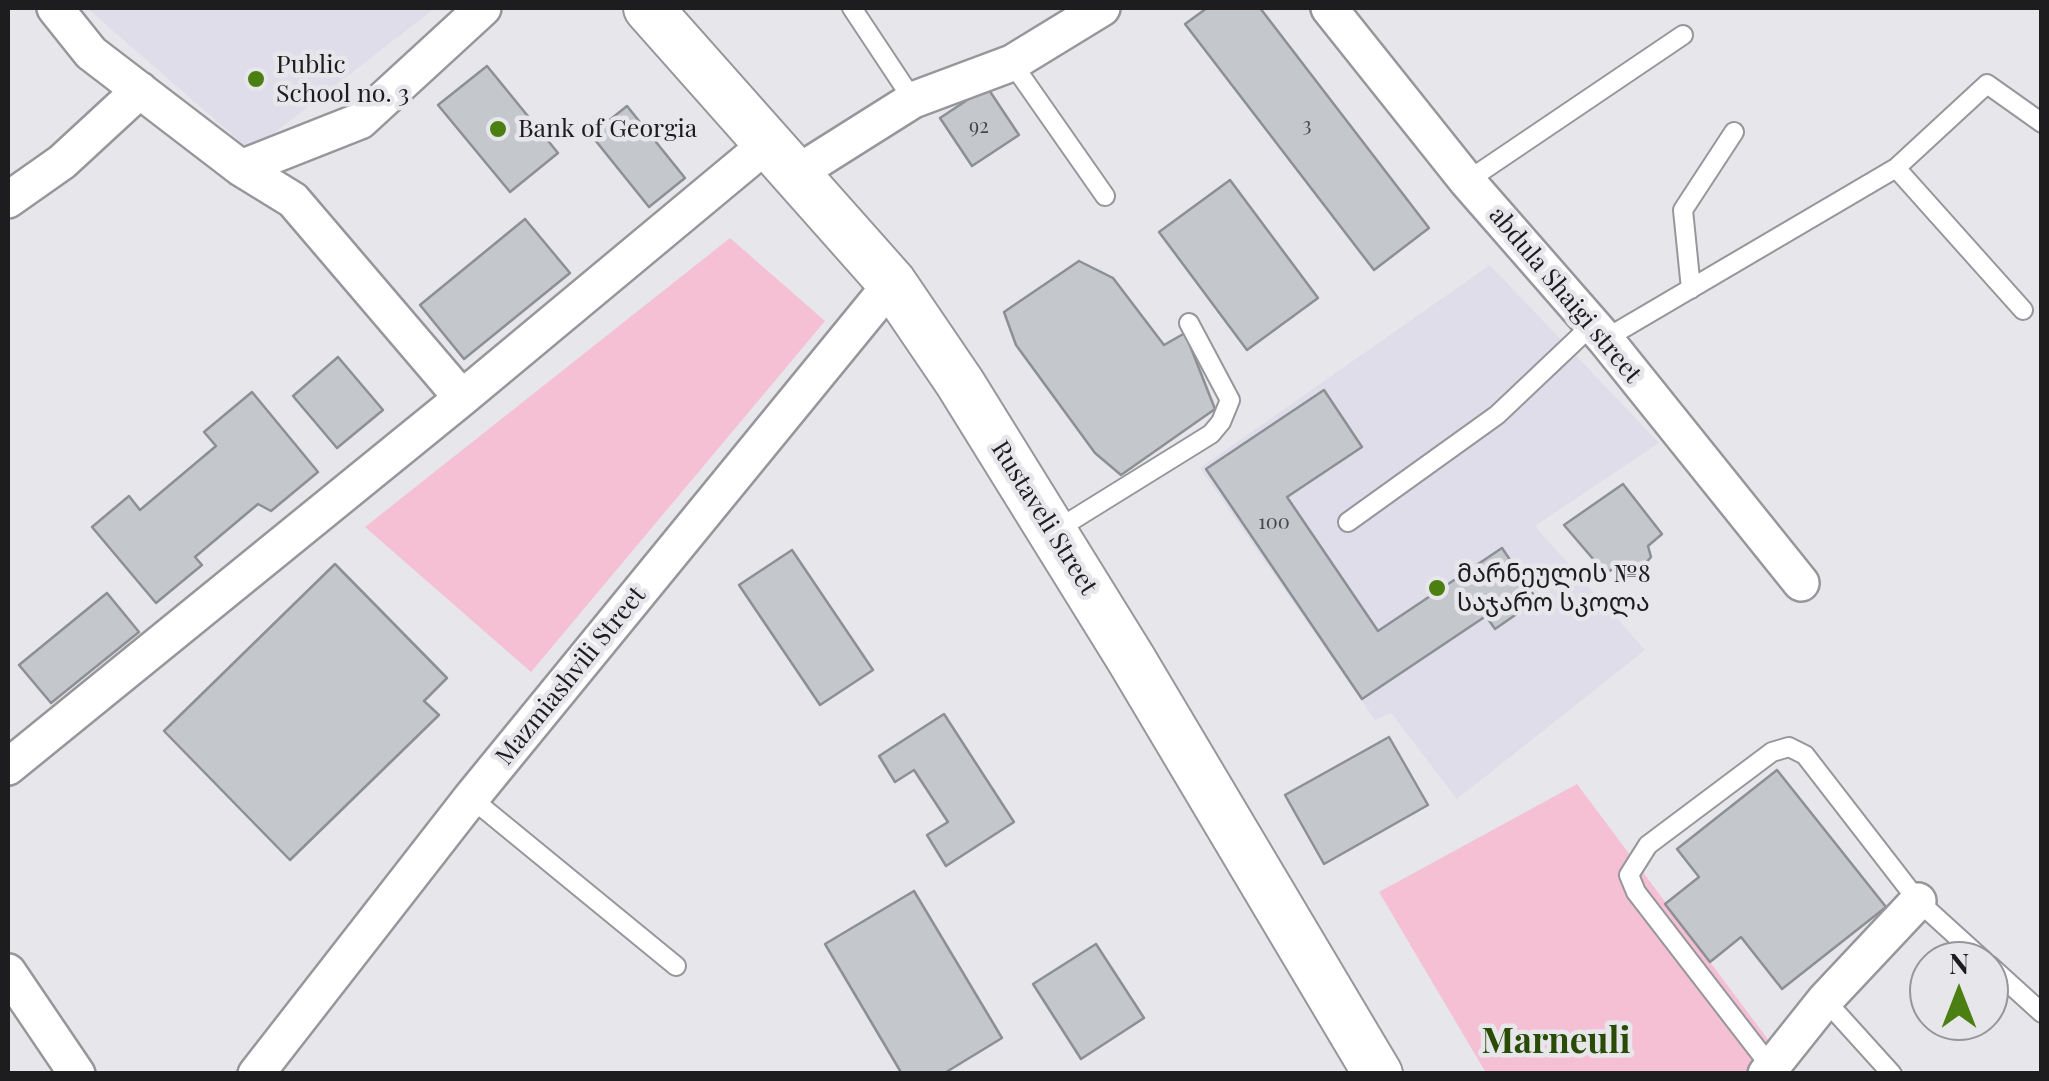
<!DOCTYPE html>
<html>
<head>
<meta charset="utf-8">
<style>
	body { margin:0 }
	#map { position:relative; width:2049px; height:1081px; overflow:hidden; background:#e6e6eb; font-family:"Playfair Display",serif }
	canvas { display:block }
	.frame { position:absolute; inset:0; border:10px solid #1d1d1f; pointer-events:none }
	.north { position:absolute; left:1909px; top:941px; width:100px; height:100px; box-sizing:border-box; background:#e6e6eb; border:2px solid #969699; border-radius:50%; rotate:0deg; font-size:28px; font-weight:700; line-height:40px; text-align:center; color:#1d1d1f }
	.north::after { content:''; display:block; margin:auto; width:35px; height:45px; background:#4c7f12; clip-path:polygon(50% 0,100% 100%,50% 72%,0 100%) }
</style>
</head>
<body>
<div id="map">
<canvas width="2049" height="1081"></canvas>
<div class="frame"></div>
<div class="north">N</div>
</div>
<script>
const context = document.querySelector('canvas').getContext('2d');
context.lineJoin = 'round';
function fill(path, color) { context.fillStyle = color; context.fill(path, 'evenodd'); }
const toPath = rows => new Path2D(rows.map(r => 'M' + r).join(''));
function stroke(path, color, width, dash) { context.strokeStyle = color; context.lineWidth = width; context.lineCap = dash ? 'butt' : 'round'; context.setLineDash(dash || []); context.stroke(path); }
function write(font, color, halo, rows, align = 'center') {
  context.font = font + ' "Playfair Display","Noto Sans Georgian",serif'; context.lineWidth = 9; context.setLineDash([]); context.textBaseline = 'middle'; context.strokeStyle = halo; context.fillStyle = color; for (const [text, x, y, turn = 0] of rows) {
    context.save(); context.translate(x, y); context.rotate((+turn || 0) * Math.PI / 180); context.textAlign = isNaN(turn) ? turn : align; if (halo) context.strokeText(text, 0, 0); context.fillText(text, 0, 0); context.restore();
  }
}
fill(toPath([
	[87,8,435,8,251,151],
	[1490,265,1659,443,1535,526,1645,650,1457,799,1391,713,1375,720,1200,468]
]), '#dfddea');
fill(toPath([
	[730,238,825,321,531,672,365,527],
	[1577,784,1790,1069,1789,1073,1486,1073,1379,892]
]), '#f5c0d4');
const building = toPath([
	[1207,8,1260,8,1429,228,1374,270,1185,24,1207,8],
	[487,66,558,153,510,192,438,105,487,66],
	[987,87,1019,135,972,166,940,118,987,87],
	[627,106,685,178,649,207,591,135,627,106],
	[1230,180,1318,298,1247,350,1159,232,1230,180],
	[525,219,570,273,464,359,420,305,525,219],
	[1079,261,1113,278,1164,345,1185,333,1215,409,1121,475,1095,453,1016,345,1004,312,1079,261],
	[338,357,383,410,337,448,293,396,338,357],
	[1324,390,1362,447,1287,497,1378,631,1502,548,1537,600,1495,629,1486,616,1362,699,1206,469,1324,390],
	[252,392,318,472,271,511,258,504,195,557,202,565,156,603,92,527,129,496,140,510,216,446,204,432,252,392],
	[1623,484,1662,534,1648,546,1651,557,1645,564,1632,568,1621,562,1606,574,1564,525,1623,484],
	[792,550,873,670,820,705,739,585,792,550],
	[335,564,447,678,424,701,439,715,290,860,164,731,335,564],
	[107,593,139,632,51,703,19,665,107,593],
	[944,714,1014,822,946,866,927,835,948,822,914,770,895,782,879,756,944,714],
	[1389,737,1428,805,1324,864,1285,795,1389,737],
	[1777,770,1886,907,1782,989,1741,937,1710,962,1665,904,1699,877,1677,849,1777,770],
	[914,891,1002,1038,943,1074,902,1074,825,944,914,891],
	[1096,944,1144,1018,1081,1059,1033,984,1096,944]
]);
fill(building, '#c4c7cc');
stroke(building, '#8c8f93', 2.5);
const lane = toPath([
	[852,8,913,100],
	[1012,63,1105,196],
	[1896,168,1987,84,2042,123],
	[1467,181,1683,35],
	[1691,289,1683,210,1734,132],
	[1605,339,1896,168,2023,310],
	[1348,522,1497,415,1592,325],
	[1053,532,1211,434,1221,422,1230,400,1189,323],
	[471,798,676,966],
	[1989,965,2042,1013],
	[1825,1000,1892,1074],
	[1771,1067,1636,892,1629,875,1648,845,1772,752,1789,747,1805,755,1918,901,1984,961]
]);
const street = toPath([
	[55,8,91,53,241,168,293,200,462,398],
	[1329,8,1467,181,1605,339,1801,583],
	[241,168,360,121,483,8],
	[794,175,913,100,1012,63,1102,8],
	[8,200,62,162,140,90],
	[8,767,462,398,766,145],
	[8,972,77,1074],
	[256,1074,471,798,892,283],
	[1766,1074,1825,1000,1918,901]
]);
const secondary = toPath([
	[648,8,892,283,960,383,1131,659,1378,1074]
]);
stroke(lane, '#96969b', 22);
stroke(street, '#96969b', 40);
stroke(secondary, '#96969b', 52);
stroke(lane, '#fff', 18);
stroke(street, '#fff', 35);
stroke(secondary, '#fff', 48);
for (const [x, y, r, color] of [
	[256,79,10,"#4c7f12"],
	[498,129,10,"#4c7f12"],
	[1437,588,10,"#4c7f12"]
]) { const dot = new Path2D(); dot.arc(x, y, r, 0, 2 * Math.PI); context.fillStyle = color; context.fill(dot); stroke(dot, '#e6e6eb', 4); }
write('20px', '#47484a', null, [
	["3",1307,126],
	["92",979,127],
	["100",1274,523]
]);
write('25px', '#1d1d1f', '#e6e6eb', [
	["Public",276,65],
	["School no. 3",276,94],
	["Bank of Georgia",518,129],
	["მარნეულის №8",1457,574],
	["საჯარო სკოლა",1457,603]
], 'left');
write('25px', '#1d1d1f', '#e6e6eb', [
	["abdula Shaigi street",1565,295,50],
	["Rustaveli Street",1044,518,58],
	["Mazmiashvili Street",571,676,-51]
]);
write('bold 35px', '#2a4b06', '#e6e6eb', [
	["Marneuli",1556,1042]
]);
</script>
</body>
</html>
